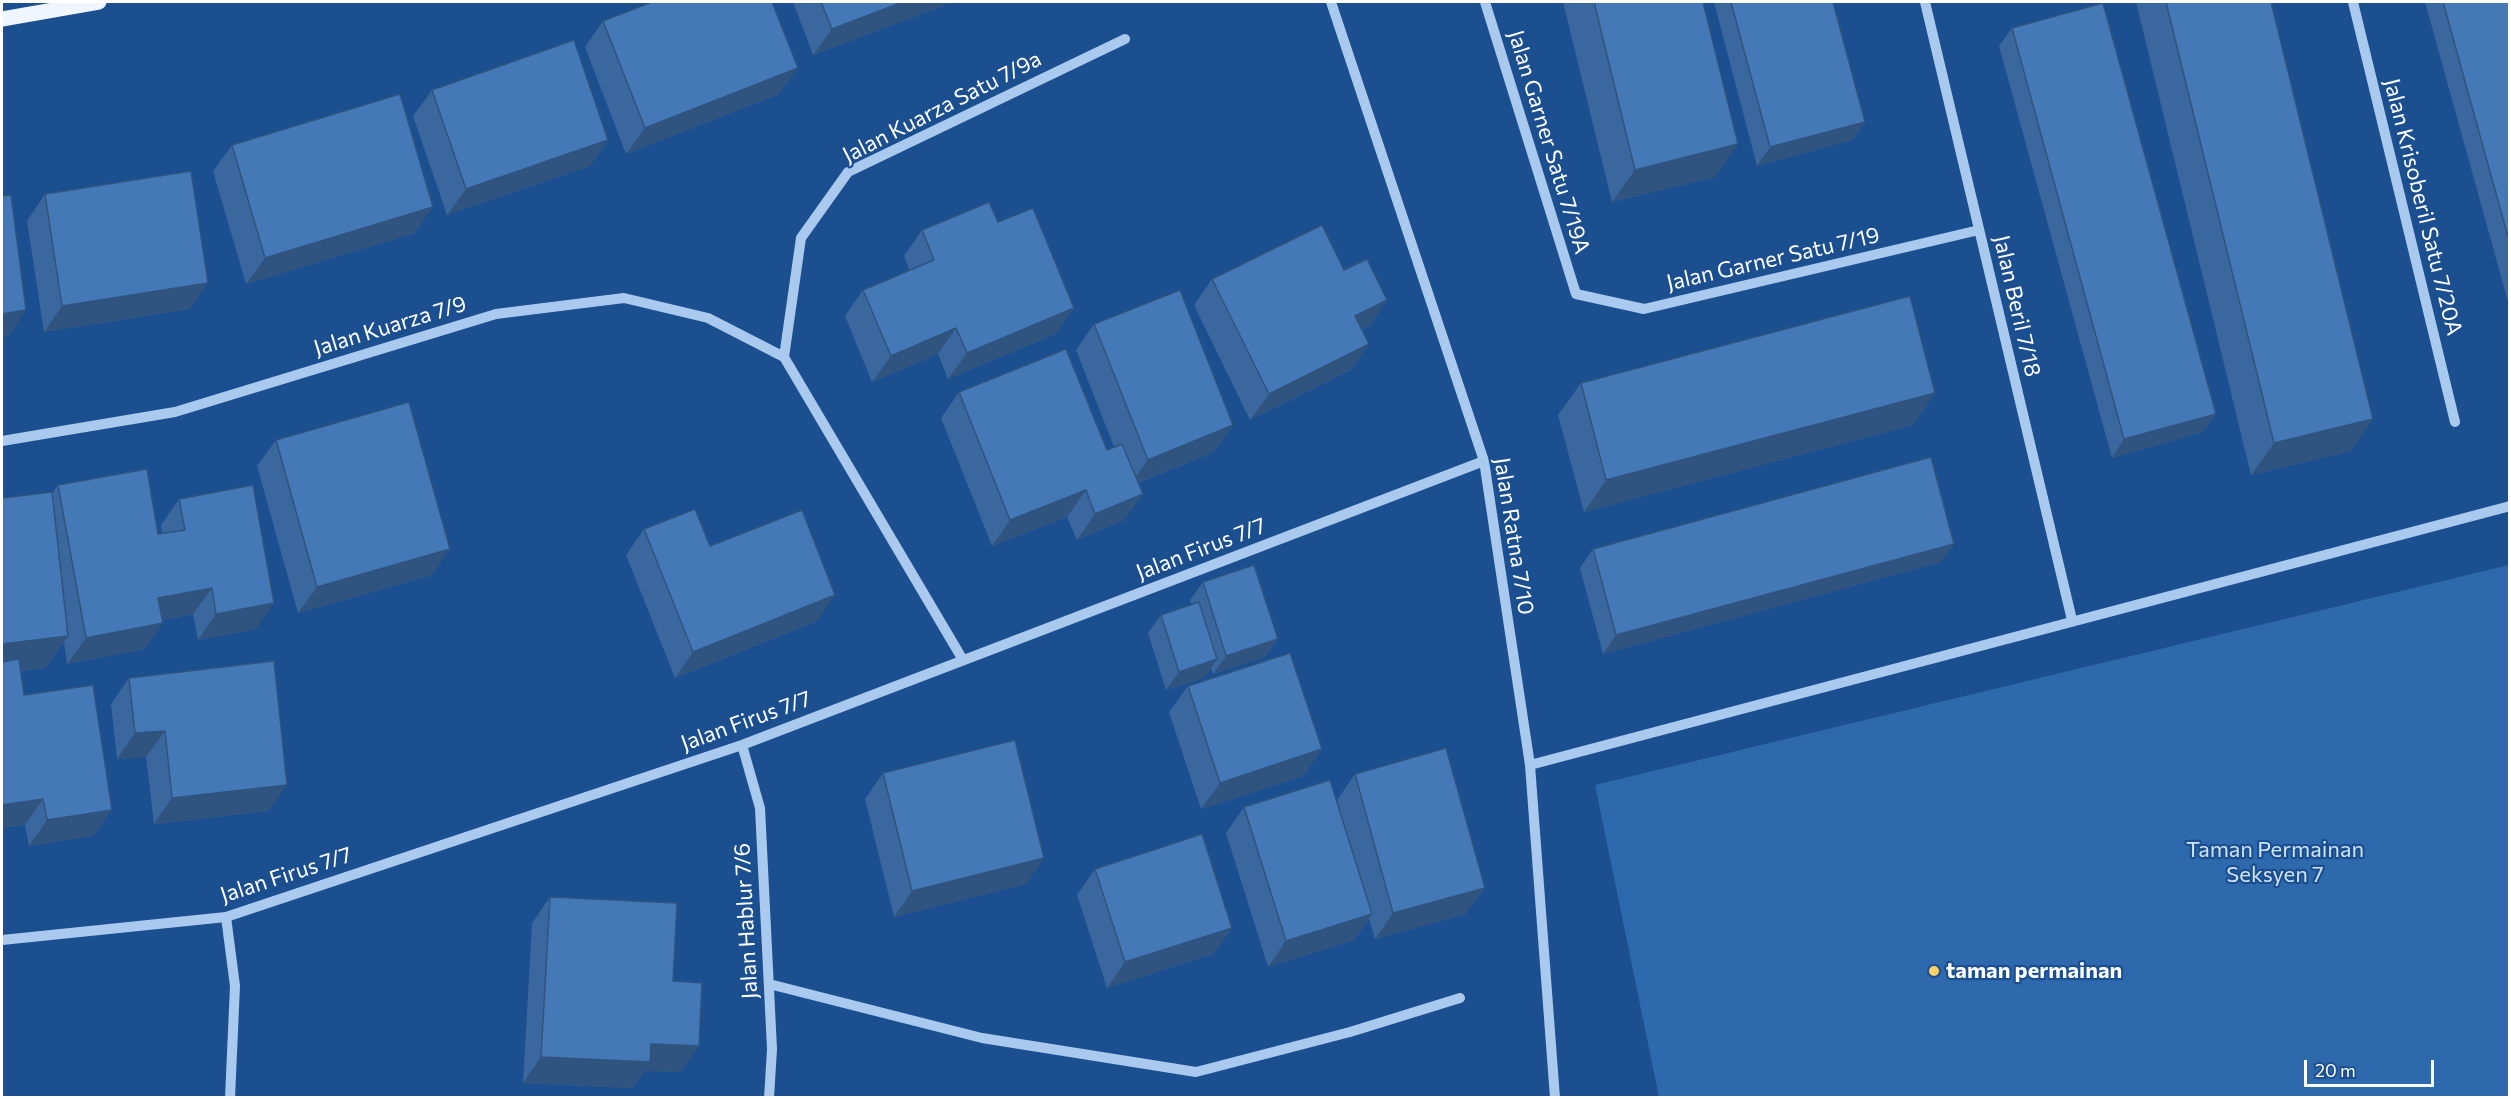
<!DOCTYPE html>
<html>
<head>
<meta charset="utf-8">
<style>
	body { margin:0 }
	#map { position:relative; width:2511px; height:1099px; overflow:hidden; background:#1b4f8f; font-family:Commissioner,sans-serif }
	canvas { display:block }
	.frame { position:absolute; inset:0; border:3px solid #fff; pointer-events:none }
	.scale { position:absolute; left:2304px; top:1060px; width:130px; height:27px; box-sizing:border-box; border:3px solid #fff; border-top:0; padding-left:8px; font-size:18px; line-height:21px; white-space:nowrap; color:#fff; -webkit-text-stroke:4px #1b4f8f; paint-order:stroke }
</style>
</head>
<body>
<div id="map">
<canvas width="2511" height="1099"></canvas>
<div class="frame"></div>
<div class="scale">20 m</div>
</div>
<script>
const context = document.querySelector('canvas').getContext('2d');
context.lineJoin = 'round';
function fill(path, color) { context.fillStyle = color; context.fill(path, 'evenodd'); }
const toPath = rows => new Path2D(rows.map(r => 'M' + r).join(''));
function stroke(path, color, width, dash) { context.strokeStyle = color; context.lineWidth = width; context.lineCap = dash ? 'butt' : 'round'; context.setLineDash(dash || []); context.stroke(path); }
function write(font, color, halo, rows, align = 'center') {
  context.font = font + ' Commissioner,sans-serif'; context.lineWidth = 4.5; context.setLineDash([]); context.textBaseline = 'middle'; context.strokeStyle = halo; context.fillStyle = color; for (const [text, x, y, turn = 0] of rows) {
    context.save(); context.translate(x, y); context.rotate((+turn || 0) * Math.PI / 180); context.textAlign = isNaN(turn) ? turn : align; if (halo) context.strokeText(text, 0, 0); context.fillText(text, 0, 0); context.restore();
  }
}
fill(toPath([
	[2509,565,2509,1097,1659,1097,1595,785]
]), '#2e69ad');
stroke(toPath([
	[1331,2,1484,461,1530,765,1555,1098],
	[1485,2,1576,294,1644,309,1979,230],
	[1925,2,2072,620],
	[2353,2,2455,422],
	[2,441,175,412,496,314,624,298,708,318,784,357],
	[963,660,784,357,801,238,848,172,1125,39],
	[742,745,760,808,772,1049,769,1098],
	[1530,765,2510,506],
	[226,917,235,986,230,1098],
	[2,940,226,917,742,745,1484,461],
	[769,984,982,1038,1196,1072,1350,1032,1460,998]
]), '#a9c9ee', 10);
stroke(toPath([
	[2,19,99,2]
]), '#f0f6ff', 15);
fill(toPath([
	[793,2,951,2,950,3,813,55],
	[1563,2,1703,2,1715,177,1612,202],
	[1714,2,1833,2,1865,122,1852,140,1757,166],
	[2136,2,2271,2,2351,451,2251,475],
	[2425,2,2510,2,2510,309],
	[603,21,779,94,626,154,585,47],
	[2012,28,2216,414,2203,432,2112,458,1999,46],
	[432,90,608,140,590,166,447,215,413,116],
	[232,145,415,233,246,284,213,171],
	[45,194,190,309,44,332,27,221],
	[998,222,1074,308,1055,334,948,379,938,354,872,382,845,316,863,290,910,271,904,256,922,230],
	[1344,270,1387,300,1369,326,1362,330,1351,370,1250,420,1194,305,1212,279],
	[1094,324,1233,425,1214,452,1138,483,1124,520,1077,540,1067,517,992,546,941,418,959,392,1107,450,1114,447,1076,350],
	[1581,383,1935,393,1913,425,1584,512,1558,415],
	[276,440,432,575,298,613,257,466],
	[58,485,158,534,162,533,161,525,179,499,256,629,198,640,193,614,162,620,145,649,67,664,64,642,45,668,20,671,24,695,93,836,29,846,25,825,2,828,2,498,52,494],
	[644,529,710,546,817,621,675,678,626,555],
	[1593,549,1941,562,1603,654,1580,568],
	[1203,582,1265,657,1213,674,1211,668,1204,678,1166,690,1148,633,1161,615,1192,605,1190,600],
	[129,678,269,811,154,824,146,757,117,759,111,704],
	[1188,686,1322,749,1303,776,1201,809,1169,712],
	[883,773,1044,858,1026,884,894,917,865,799],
	[1355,774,1466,914,1375,939,1369,919,1354,940,1268,967,1226,833,1244,807,1340,812,1337,800],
	[1095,869,1232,928,1213,954,1107,988,1077,895],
	[550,897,673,981,680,1072,644,1071,632,1088,523,1083,532,923]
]), '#3a679d');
fill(toPath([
	[903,2,951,2,950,3,813,55,832,29],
	[798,68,779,94,626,154,645,128],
	[1865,122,1852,140,1757,166,1770,147],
	[608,140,590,166,447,215,466,189],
	[1738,144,1715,177,1612,202,1635,170],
	[433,207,415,233,246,284,265,258],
	[208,283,190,309,44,332,62,306],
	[1387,300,1369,326,1337,342,1355,316],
	[1074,308,1055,334,948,379,967,353],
	[26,310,8,337,2,337,2,314],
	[956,328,938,354,872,382,891,356],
	[1369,344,1351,370,1250,420,1269,394],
	[1935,393,1913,425,1584,512,1606,480],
	[2216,414,2203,432,2112,458,2124,439],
	[2373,419,2351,451,2251,475,2274,443],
	[1233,425,1214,452,1129,486,1148,460],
	[1086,490,1067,517,992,546,1010,520],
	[1143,494,1124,520,1077,540,1095,514],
	[1954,544,1941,562,1603,654,1616,635],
	[450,549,432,575,298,613,317,587],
	[212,588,193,614,140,624,158,598],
	[835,595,817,621,675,678,693,652],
	[274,603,256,629,198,640,216,614],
	[163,623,145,649,67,664,86,638],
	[68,636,45,668,2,673,2,644],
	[1278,639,1265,657,1213,674,1226,656],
	[1217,659,1204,678,1166,690,1179,672],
	[165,731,146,757,117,759,135,733],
	[1322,749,1303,776,1201,809,1220,783],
	[287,785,269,811,154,824,172,798],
	[43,799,25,825,2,828,2,805],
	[112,810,93,836,29,846,47,820],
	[1044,858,1026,884,894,917,912,891],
	[1485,888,1466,914,1375,939,1393,913],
	[1372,914,1354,940,1268,967,1286,941],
	[1232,928,1213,954,1107,988,1125,962],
	[651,1044,699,1046,680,1072,644,1071,632,1088,523,1083,541,1057]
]), '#305480');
const building = toPath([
	[652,2,772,2,798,68,645,128,603,21,652,2],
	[821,2,903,2,832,29,821,2],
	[1594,2,1703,2,1738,144,1635,170,1594,2],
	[1731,2,1833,2,1865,122,1770,147,1731,2],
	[2166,2,2271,2,2373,419,2274,443,2166,2],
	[2443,2,2510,2,2510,244,2443,2],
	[2103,3,2216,414,2124,439,2012,28,2103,3],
	[574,40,608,140,466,189,432,90,574,40],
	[400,94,433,207,265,258,232,145,400,94],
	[191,171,208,283,62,306,45,194,191,171],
	[11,195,26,310,2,314,2,196,11,195],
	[989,202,998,222,1033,208,1074,308,967,353,956,328,891,356,863,290,934,260,922,230,989,202],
	[1322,225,1344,270,1367,259,1387,300,1355,316,1369,344,1269,394,1212,279,1322,225],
	[1180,290,1233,425,1148,460,1094,324,1180,290],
	[1910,296,1935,393,1606,480,1581,383,1910,296],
	[1066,349,1107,450,1122,444,1143,494,1095,514,1086,490,1010,520,959,392,1066,349],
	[409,402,450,549,317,587,276,440,409,402],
	[1931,457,1954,544,1616,635,1593,549,1931,457],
	[147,469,158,534,185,530,179,499,253,485,274,603,216,614,212,588,158,598,163,623,86,638,58,485,147,469],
	[52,492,68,636,2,644,2,498,52,492],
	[695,509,710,546,802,510,835,595,693,652,644,529,695,509],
	[1254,565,1278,639,1226,656,1203,582,1254,565],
	[1199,602,1217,659,1179,672,1161,615,1199,602],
	[1290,653,1322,749,1220,783,1188,686,1290,653],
	[19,659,24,695,93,685,112,810,47,820,43,799,2,805,2,662,19,659],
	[274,661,287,785,172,798,165,731,135,733,129,678,274,661],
	[1015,740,1044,858,912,891,883,773,1015,740],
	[1446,748,1485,888,1393,913,1355,774,1446,748],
	[1330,780,1372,914,1286,941,1244,807,1330,780],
	[1202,834,1232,928,1125,962,1095,869,1202,834],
	[550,897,677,903,673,981,702,983,699,1046,651,1044,650,1062,541,1057,550,897]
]);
fill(building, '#4478b7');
stroke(building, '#305480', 1.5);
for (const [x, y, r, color] of [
	[1934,971,6,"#ffd166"]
]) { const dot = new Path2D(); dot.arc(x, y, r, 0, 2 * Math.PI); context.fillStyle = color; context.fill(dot); stroke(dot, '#1b4f8f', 2); }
write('22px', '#fff', '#1b4f8f', [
	["Jalan Kuarza Satu 7/9a",942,107,-27],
	["Jalan Garner Satu 7/19A",1549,142,73],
	["Jalan Krisoberil Satu 7/20A",2423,207,76],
	["Jalan Garner Satu 7/19",1773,259,-13],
	["Jalan Beril 7/18",2017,306,77],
	["Jalan Kuarza 7/9",390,326,-17],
	["Jalan Ratna 7/10",1514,536,81],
	["Jalan Firus 7/7",1201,549,-21],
	["Jalan Firus 7/7",746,721,-20],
	["Jalan Firus 7/7",286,875,-18],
	["Jalan Hablur 7/6",746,921,-93]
]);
write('22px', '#cfe3fa', '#1b4f8f', [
	["Taman Permainan",2275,850],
	["Seksyen 7",2275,875]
]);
write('bold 22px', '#fff', '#1b4f8f', [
	["taman permainan",1946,971]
], 'left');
</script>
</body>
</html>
